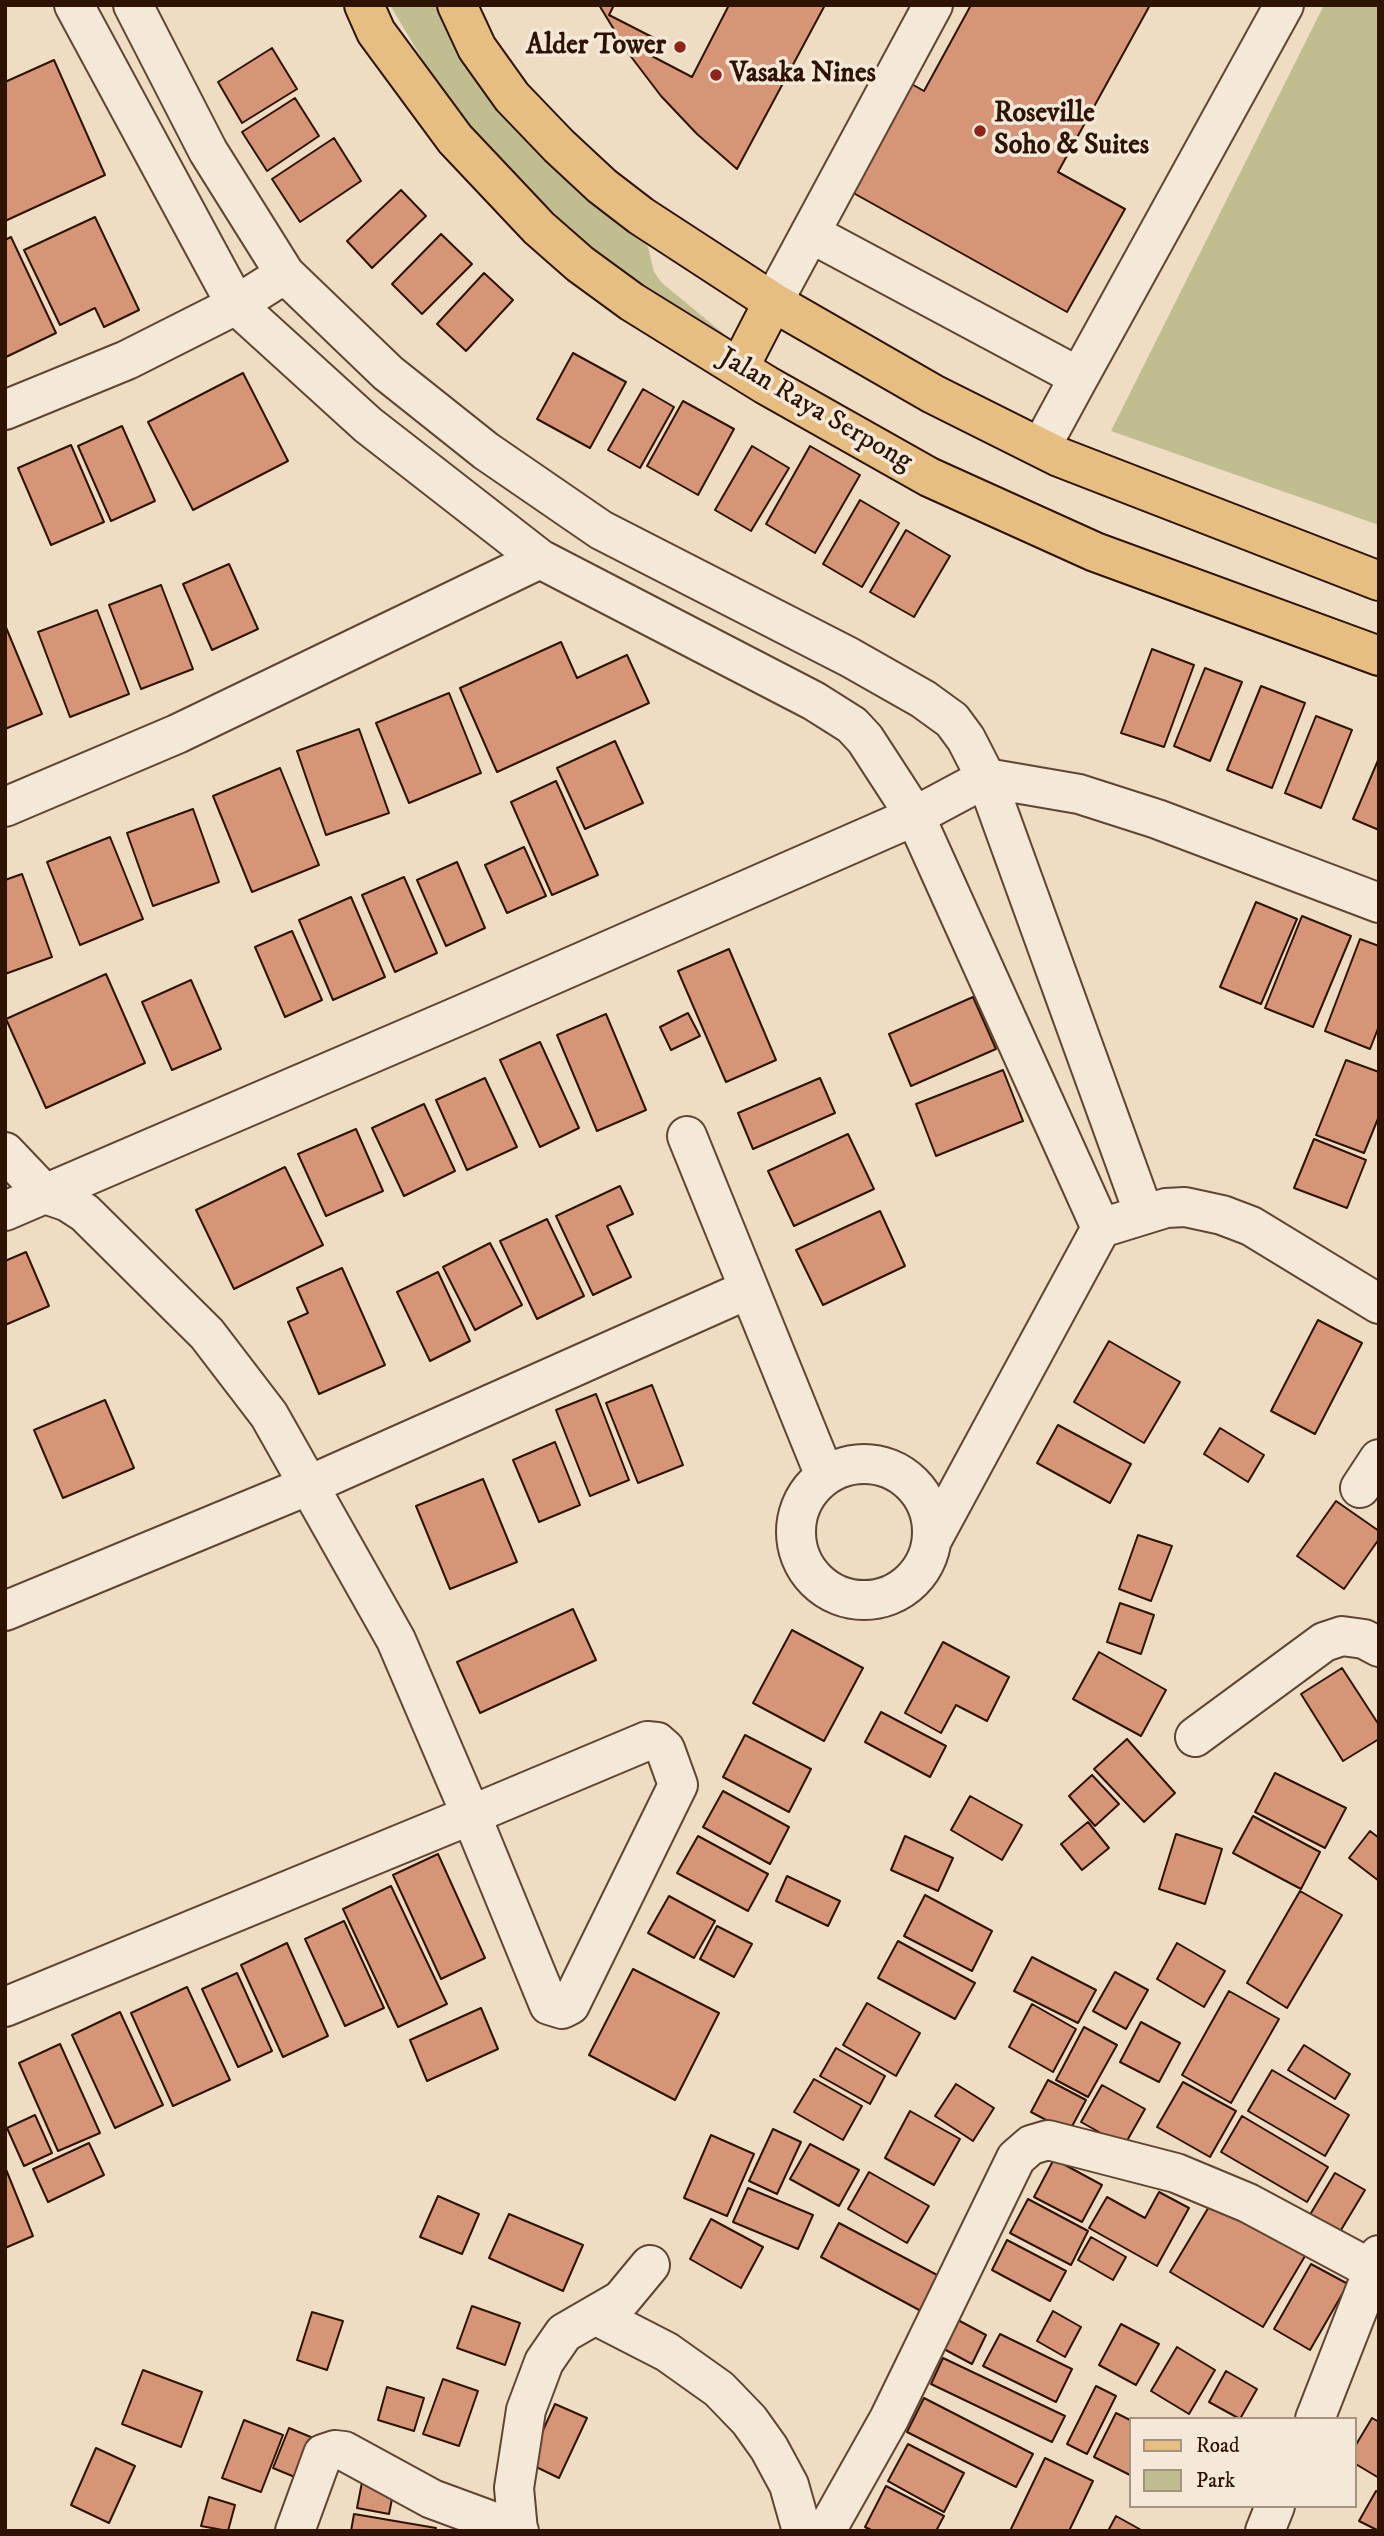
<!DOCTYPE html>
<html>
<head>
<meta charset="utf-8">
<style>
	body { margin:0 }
	#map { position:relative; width:1384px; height:2536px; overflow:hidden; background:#eedcc3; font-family:"IM FELL DW Pica",serif }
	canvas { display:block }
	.frame { position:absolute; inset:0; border:7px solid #2f1302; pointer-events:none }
	.legend { position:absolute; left:1129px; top:2417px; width:228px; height:91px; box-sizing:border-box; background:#f4e8d8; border:2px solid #a59382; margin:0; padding:9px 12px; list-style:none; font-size:21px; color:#2f1302 }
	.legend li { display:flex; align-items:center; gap:14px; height:35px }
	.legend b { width:35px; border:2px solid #a59382 }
</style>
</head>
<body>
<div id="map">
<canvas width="1384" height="2536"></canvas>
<div class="frame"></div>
<ul class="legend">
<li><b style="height:9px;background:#e7be82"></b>Road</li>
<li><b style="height:19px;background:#c0be8f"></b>Park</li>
</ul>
</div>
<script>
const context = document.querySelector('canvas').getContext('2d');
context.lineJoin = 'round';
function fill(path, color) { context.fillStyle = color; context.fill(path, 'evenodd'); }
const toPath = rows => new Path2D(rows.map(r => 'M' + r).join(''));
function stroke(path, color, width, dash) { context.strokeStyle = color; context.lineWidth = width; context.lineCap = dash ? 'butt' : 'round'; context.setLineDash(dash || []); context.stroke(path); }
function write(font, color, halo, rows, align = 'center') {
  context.font = font + ' "IM FELL DW Pica",serif'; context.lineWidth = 7; context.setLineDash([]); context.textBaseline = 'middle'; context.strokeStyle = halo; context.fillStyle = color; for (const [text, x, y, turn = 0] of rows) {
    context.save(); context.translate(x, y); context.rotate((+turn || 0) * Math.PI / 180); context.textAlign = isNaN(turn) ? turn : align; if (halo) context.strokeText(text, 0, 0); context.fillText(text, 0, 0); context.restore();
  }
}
fill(toPath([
	[390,5,446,5,641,236,648,247,654,272,662,283,730,339,731,346,625,277,576,234,480,141,444,96],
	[1324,5,1379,5,1379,525,1111,431]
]), '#c0be8f');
const building = toPath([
	[599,5,825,5,737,169,697,134,661,96,629,54,599,5],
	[614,5,729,5,692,77,648,54,656,39,609,15,614,5],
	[971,5,1150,5,1058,172,1125,209,1067,312,848,190,908,82,924,91,971,5],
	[272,48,297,89,242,123,218,82,272,48],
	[54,60,105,175,5,221,5,82,54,60],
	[295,98,319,136,267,171,242,132,295,98],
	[334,138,361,181,300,222,272,179,334,138],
	[401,190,426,216,372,268,347,241,401,190],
	[95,217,139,310,104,327,95,308,60,325,24,250,95,217],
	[441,234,472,264,422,314,392,284,441,234],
	[11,237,56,333,6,357,5,240,11,237],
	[484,273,513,300,466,351,437,324,484,273],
	[573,353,626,382,590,448,537,419,573,353],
	[243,373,288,461,193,510,148,422,243,373],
	[643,389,674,407,640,468,608,450,643,389],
	[683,401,734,429,698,495,647,466,683,401],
	[122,426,155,501,111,521,78,446,122,426],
	[71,445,104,522,51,545,18,468,71,445],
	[752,446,789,468,751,531,715,510,752,446],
	[810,446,860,475,815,553,766,524,810,446],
	[860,500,899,523,862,587,823,564,860,500],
	[906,530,950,556,914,617,870,592,906,530],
	[229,564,258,629,212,650,183,584,229,564],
	[161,585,193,669,141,689,109,605,161,585],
	[97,610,129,694,70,717,38,632,97,610],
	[5,625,42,714,5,729,5,625],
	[561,642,577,678,627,655,649,703,497,772,460,688,561,642],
	[1152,649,1194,665,1164,747,1121,733,1152,649],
	[1205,668,1242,682,1210,761,1174,746,1205,668],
	[1261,686,1305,703,1272,788,1227,770,1261,686],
	[449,693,481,773,409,803,376,723,449,693],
	[1316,716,1352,730,1321,808,1285,793,1316,716],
	[359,729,389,813,326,835,297,751,359,729],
	[615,741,643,803,585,829,557,768,615,741],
	[1379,758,1379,830,1353,819,1379,758],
	[280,768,319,865,252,892,213,796,280,768],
	[556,781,598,875,552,895,511,802,556,781],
	[193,809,219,882,153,906,127,833,193,809],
	[110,837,143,919,80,945,47,862,110,837],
	[524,847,546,896,507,913,485,865,524,847],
	[457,862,485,928,446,946,417,880,457,862],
	[22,874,52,957,5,974,5,880,22,874],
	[404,877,437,953,395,972,362,895,404,877],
	[351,897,385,977,333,1000,299,920,351,897],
	[1256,902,1297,919,1261,1004,1220,987,1256,902],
	[1302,916,1351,936,1313,1027,1265,1008,1302,916],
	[292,931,322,1000,285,1017,255,947,292,931],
	[1360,939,1379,946,1379,1026,1370,1049,1325,1031,1360,939],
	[729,949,776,1060,726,1082,678,971,729,949],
	[106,974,145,1063,46,1108,6,1019,106,974],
	[191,980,221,1049,172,1070,142,1002,191,980],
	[973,997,996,1049,911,1086,889,1034,973,997],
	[688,1013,700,1036,671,1050,660,1027,688,1013],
	[606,1014,646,1110,597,1131,557,1035,606,1014],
	[540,1042,579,1128,540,1147,500,1060,540,1042],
	[1346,1060,1379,1072,1379,1116,1364,1153,1316,1135,1346,1060],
	[1003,1070,1023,1121,936,1156,916,1104,1003,1070],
	[485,1078,517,1147,467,1170,436,1100,485,1078],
	[820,1078,835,1113,753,1149,738,1113,820,1078],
	[424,1104,455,1171,404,1196,372,1128,424,1104],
	[356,1129,383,1191,326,1216,298,1154,356,1129],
	[848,1134,874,1189,794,1226,768,1171,848,1134],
	[1314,1139,1366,1160,1347,1208,1294,1188,1314,1139],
	[285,1167,323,1245,234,1289,196,1210,285,1167],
	[620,1186,633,1214,607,1226,631,1277,593,1295,556,1216,620,1186],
	[880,1211,905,1266,823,1305,796,1250,880,1211],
	[547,1219,584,1296,537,1319,500,1241,547,1219],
	[490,1243,522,1305,475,1330,443,1267,490,1243],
	[26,1252,49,1306,5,1325,5,1261,26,1252],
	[342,1268,385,1365,319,1394,288,1322,308,1313,297,1288,342,1268],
	[438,1272,470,1341,430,1361,397,1292,438,1272],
	[1318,1320,1362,1343,1315,1434,1271,1411,1318,1320],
	[1109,1341,1180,1382,1144,1443,1074,1402,1109,1341],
	[652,1385,683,1465,638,1483,606,1403,652,1385],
	[596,1394,629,1480,590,1496,556,1410,596,1394],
	[105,1400,134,1468,63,1498,34,1430,105,1400],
	[1058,1425,1131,1464,1110,1503,1037,1463,1058,1425],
	[1220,1428,1264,1455,1248,1482,1204,1454,1220,1428],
	[555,1442,580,1505,539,1522,513,1460,555,1442],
	[483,1479,517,1562,450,1589,416,1506,483,1479],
	[1336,1501,1379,1531,1379,1539,1344,1589,1297,1556,1336,1501],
	[1138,1535,1172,1546,1151,1601,1119,1589,1138,1535],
	[1120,1603,1154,1615,1141,1654,1107,1642,1120,1603],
	[573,1609,596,1660,480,1713,457,1662,573,1609],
	[792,1630,863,1668,824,1741,753,1703,792,1630],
	[943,1642,1009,1677,987,1721,956,1705,941,1733,905,1713,943,1642],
	[1099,1652,1166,1690,1141,1736,1073,1699,1099,1652],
	[1342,1668,1379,1725,1379,1739,1343,1761,1301,1694,1342,1668],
	[881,1712,946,1746,930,1777,865,1742,881,1712],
	[745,1735,811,1769,789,1812,723,1777,745,1735],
	[1127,1739,1175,1793,1144,1822,1094,1769,1127,1739],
	[1275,1773,1346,1808,1325,1848,1255,1812,1275,1773],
	[1092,1775,1119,1804,1095,1826,1069,1796,1092,1775],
	[723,1791,789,1827,770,1864,703,1827,723,1791],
	[970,1796,1022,1825,1002,1860,951,1830,970,1796],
	[1253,1816,1320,1852,1301,1889,1233,1853,1253,1816],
	[1088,1822,1109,1848,1082,1870,1061,1844,1088,1822],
	[1370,1831,1379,1838,1379,1881,1349,1858,1370,1831],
	[1176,1834,1222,1849,1205,1904,1159,1889,1176,1834],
	[698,1836,768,1874,748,1911,677,1873,698,1836],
	[905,1836,953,1858,938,1891,891,1870,905,1836],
	[438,1854,485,1958,441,1979,393,1875,438,1854],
	[787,1876,840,1901,828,1926,776,1901,787,1876],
	[391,1886,447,2004,398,2027,343,1909,391,1886],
	[1300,1891,1342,1915,1287,2008,1247,1983,1300,1891],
	[925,1895,992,1931,972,1971,904,1936,925,1895],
	[669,1896,715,1921,694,1958,648,1933,669,1896],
	[344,1921,384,2008,345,2026,305,1939,344,1921],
	[717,1926,752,1944,734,1977,700,1959,717,1926],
	[898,1941,975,1983,955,2019,878,1978,898,1941],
	[287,1943,328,2036,283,2057,241,1965,287,1943],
	[1177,1943,1225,1971,1204,2007,1157,1979,1177,1943],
	[1032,1957,1096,1990,1078,2023,1014,1991,1032,1957],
	[633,1969,719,2013,675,2100,589,2055,633,1969],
	[1115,1972,1148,1990,1126,2029,1093,2011,1115,1972],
	[237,1973,272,2051,238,2067,202,1989,237,1973],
	[187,1987,230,2080,173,2106,131,2013,187,1987],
	[1229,1991,1279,2019,1231,2103,1182,2075,1229,1991],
	[867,2003,920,2033,896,2076,843,2045,867,2003],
	[1032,2004,1076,2029,1053,2072,1009,2047,1032,2004],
	[481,2008,498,2049,427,2081,410,2040,481,2008],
	[120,2012,163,2105,115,2128,72,2035,120,2012],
	[1141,2022,1180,2043,1159,2082,1120,2062,1141,2022],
	[1084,2027,1117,2045,1088,2097,1056,2080,1084,2027],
	[60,2044,100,2133,58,2151,19,2063,60,2044],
	[1304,2045,1350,2074,1335,2099,1288,2070,1304,2045],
	[836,2048,885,2076,870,2104,820,2076,836,2048],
	[1272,2070,1349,2115,1325,2156,1248,2111,1272,2070],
	[814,2079,862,2106,843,2140,794,2112,814,2079],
	[1048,2080,1086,2100,1069,2132,1031,2112,1048,2080],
	[1183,2082,1236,2111,1210,2157,1157,2127,1183,2082],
	[956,2084,994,2108,973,2141,935,2116,956,2084],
	[1102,2085,1145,2109,1124,2146,1081,2122,1102,2085],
	[910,2111,960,2139,934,2185,885,2158,910,2111],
	[35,2115,52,2153,24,2166,7,2128,35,2115],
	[1242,2116,1328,2167,1307,2202,1221,2152,1242,2116],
	[773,2129,801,2142,777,2194,749,2181,773,2129],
	[711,2135,754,2154,727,2216,684,2198,711,2135],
	[89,2143,104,2175,48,2202,33,2169,89,2143],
	[810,2144,859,2170,839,2206,790,2179,810,2144],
	[1054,2159,1102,2185,1082,2222,1034,2197,1054,2159],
	[5,2167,33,2236,5,2248,5,2167],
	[869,2172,929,2206,907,2243,848,2209,869,2172],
	[1335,2173,1365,2190,1338,2235,1308,2218,1335,2173],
	[748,2188,813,2215,798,2249,733,2222,748,2188],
	[1159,2192,1189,2208,1157,2266,1089,2228,1107,2197,1145,2218,1159,2192],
	[438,2196,479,2214,462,2254,420,2237,438,2196],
	[1028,2199,1088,2231,1071,2265,1010,2233,1028,2199],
	[1213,2200,1305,2256,1263,2327,1170,2272,1213,2200],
	[509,2214,583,2245,563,2291,489,2258,509,2214],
	[711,2219,763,2247,741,2288,690,2259,711,2219],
	[839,2223,939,2276,921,2311,821,2257,839,2223],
	[1091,2237,1126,2257,1113,2280,1078,2260,1091,2237],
	[1007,2240,1066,2271,1050,2301,992,2270,1007,2240],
	[1311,2264,1348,2284,1310,2350,1274,2329,1311,2264],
	[472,2306,520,2323,505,2365,457,2348,472,2306],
	[1053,2311,1081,2327,1065,2357,1037,2341,1053,2311],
	[312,2312,343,2321,327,2370,297,2360,312,2312],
	[956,2319,986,2335,972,2364,942,2348,956,2319],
	[1121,2324,1159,2344,1136,2385,1099,2365,1121,2324],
	[1000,2334,1072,2369,1056,2402,983,2366,1000,2334],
	[1177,2347,1215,2370,1189,2414,1151,2391,1177,2347],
	[943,2358,1065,2416,1052,2442,931,2384,943,2358],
	[143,2370,202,2392,181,2447,122,2424,143,2370],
	[1226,2371,1257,2389,1240,2419,1209,2402,1226,2371],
	[443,2379,478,2391,459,2446,423,2434,443,2379],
	[1096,2386,1116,2396,1087,2454,1067,2444,1096,2386],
	[387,2387,424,2398,414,2431,378,2420,387,2387],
	[924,2398,1033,2454,1016,2487,907,2432,924,2398],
	[555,2404,587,2418,559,2478,528,2463,555,2404],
	[1116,2413,1130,2420,1130,2475,1094,2457,1116,2413],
	[1372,2418,1379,2422,1379,2478,1354,2463,1354,2448,1372,2418],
	[244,2420,283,2435,261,2492,222,2478,244,2420],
	[289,2428,318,2440,302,2480,273,2468,289,2428],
	[908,2444,964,2473,944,2512,888,2481,908,2444],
	[96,2448,135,2466,109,2523,71,2505,96,2448],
	[1045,2458,1093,2481,1069,2531,1010,2531,1045,2458],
	[363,2477,395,2484,389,2514,357,2508,363,2477],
	[886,2486,944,2516,936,2531,873,2531,865,2527,886,2486],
	[1376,2491,1379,2492,1379,2531,1359,2521,1376,2491],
	[209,2497,235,2505,228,2531,201,2526,209,2497],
	[354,2514,436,2528,435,2531,351,2531,354,2514],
	[1116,2516,1143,2531,1108,2531,1116,2516]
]);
fill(building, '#d79578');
stroke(building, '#2f1302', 2);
const minor = toPath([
	[74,5,236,305,368,425,540,559,814,701,852,725,865,739,915,816,1101,1228],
	[133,5,208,151,285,274,388,373,486,451,601,530,849,657,923,699,952,720,966,739,986,778,1144,1214],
	[810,233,1079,377,1284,5],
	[773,302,933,5],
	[5,410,127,360,236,305,285,274],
	[1041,447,1079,377],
	[5,807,177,734,540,559],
	[687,1136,825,1476],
	[5,1152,45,1194,68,1202,85,1213,207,1334,269,1415,396,1640,471,1815,549,2005,562,2009,570,2005,678,1785,665,1749,657,1742,647,1741,471,1815,5,2007],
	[5,1211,461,1015,915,816,986,778,1079,794,1157,819,1379,903],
	'796 1532a68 68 0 1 1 136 0a68 68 0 1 1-136 0Z',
	[1360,1488,1379,1459],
	[932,1540,1101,1228,1166,1208,1185,1207,1222,1215,1251,1226,1379,1304],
	[5,1611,307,1486,749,1289],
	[1195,1737,1324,1642,1342,1636,1364,1639,1379,1647],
	[595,2315,667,2352,719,2389,749,2420,769,2448,789,2485,802,2531],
	[1315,2419,1379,2255],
	[295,2531,323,2454,335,2450,344,2451,432,2499,519,2531],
	[518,2531,514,2488,526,2410,544,2362,564,2333,621,2300,650,2265],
	[822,2531,831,2522,889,2419,1016,2158,1031,2145,1048,2140,1176,2173,1248,2203,1371,2269],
	[1265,2531,1275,2506]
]);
const major = toPath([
	[364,5,376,32,455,139,539,228,580,264,632,302,766,385,929,477,1095,552,1379,656],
	[457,5,477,48,512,97,559,146,602,186,641,216,773,302,933,394,1059,457,1379,581],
	[739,368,773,302]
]);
stroke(minor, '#5f4532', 42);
stroke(major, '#2f1302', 42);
stroke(minor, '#f4e8d8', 38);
stroke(major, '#e7be82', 38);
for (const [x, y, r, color] of [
	[680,47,7,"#8f2418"],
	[716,75,7,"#8f2418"],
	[980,131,7,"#8f2418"]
]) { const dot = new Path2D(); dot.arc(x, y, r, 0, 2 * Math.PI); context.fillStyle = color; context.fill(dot); stroke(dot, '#f4e8d8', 2.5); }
write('bold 28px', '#2f1302', '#f4e8d8', [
	["Alder Tower",666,47,"right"],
	["Vasaka Nines",730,75],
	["Roseville",994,115],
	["Soho & Suites",994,147]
], 'left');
write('28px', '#2f1302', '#f4e8d8', [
	["Jalan Raya Serpong",815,411,30]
]);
</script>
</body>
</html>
